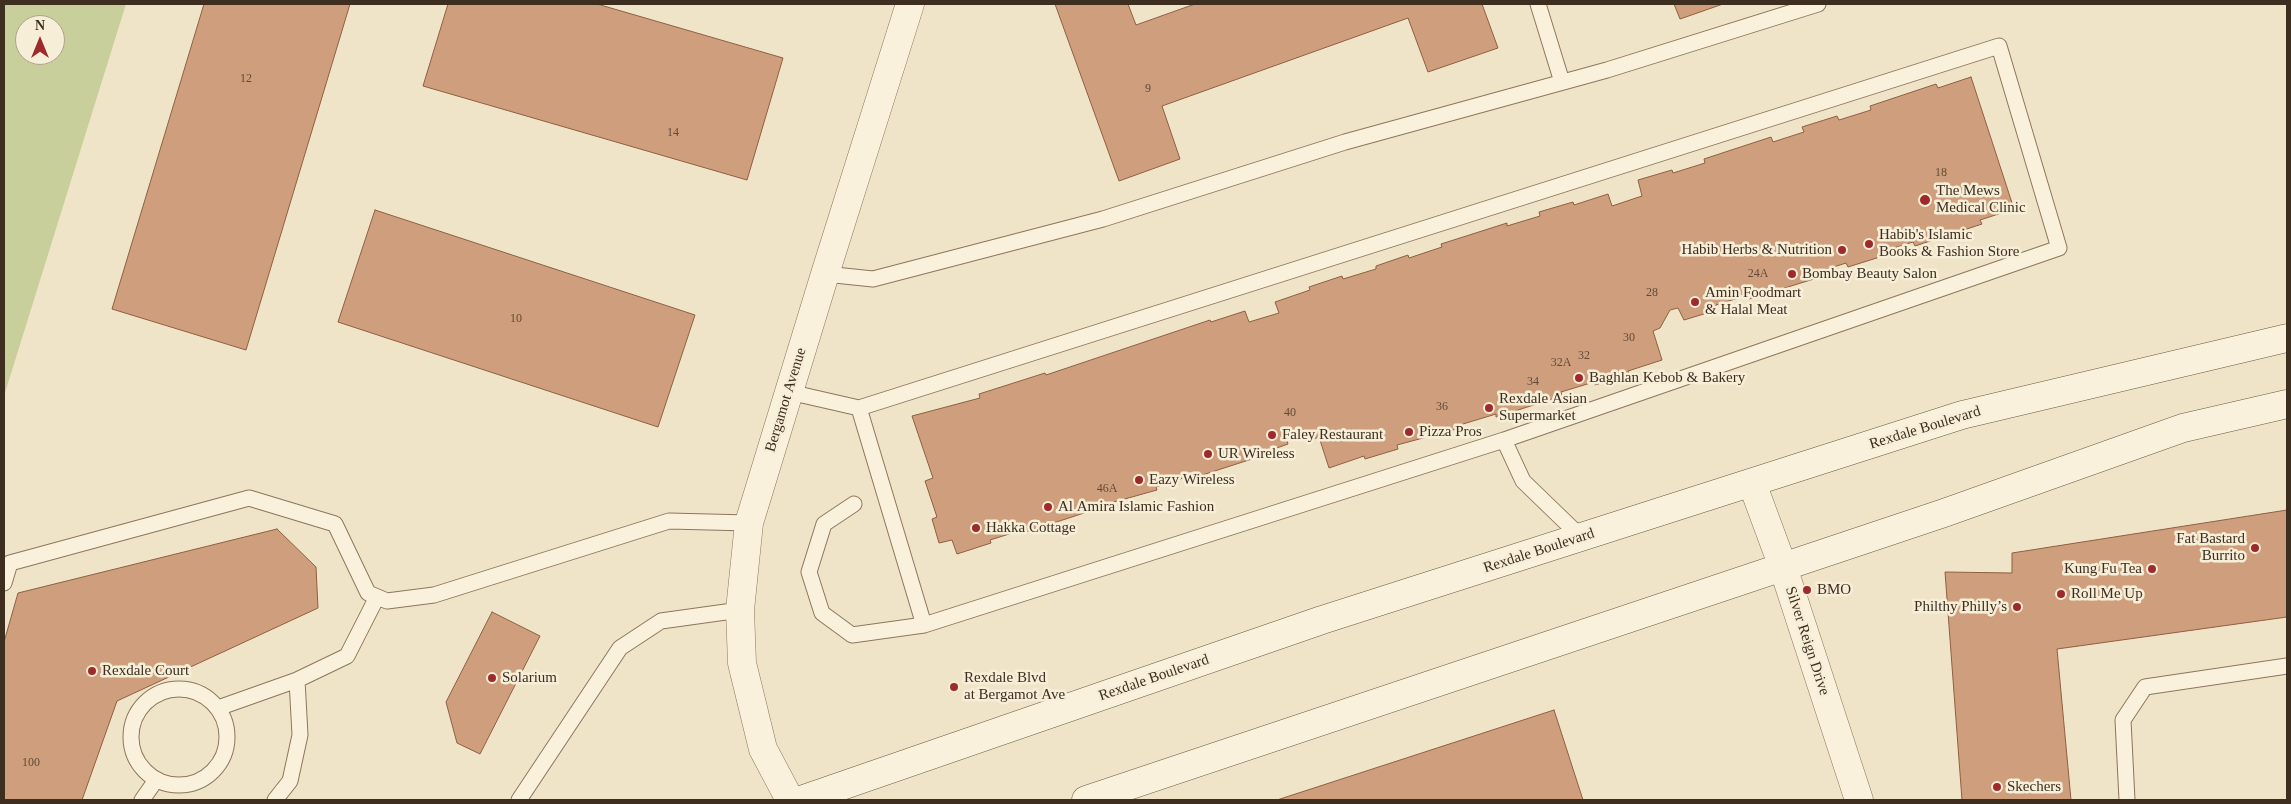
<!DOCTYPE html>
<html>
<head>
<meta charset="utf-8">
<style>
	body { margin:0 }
	#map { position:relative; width:2291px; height:804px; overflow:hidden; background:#f0e4c8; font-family:"Times New Roman",serif }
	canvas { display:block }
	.frame { position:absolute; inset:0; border:5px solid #3d2e20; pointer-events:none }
	.north { position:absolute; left:15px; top:15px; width:50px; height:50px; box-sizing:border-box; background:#f7eed8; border:1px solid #ada18e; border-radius:50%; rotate:0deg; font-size:14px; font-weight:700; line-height:20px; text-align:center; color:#3d2e20 }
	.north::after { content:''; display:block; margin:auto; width:18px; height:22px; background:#9e2a2b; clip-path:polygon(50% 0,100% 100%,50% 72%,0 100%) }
</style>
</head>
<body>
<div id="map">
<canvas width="2291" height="804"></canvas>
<div class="frame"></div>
<div class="north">N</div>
</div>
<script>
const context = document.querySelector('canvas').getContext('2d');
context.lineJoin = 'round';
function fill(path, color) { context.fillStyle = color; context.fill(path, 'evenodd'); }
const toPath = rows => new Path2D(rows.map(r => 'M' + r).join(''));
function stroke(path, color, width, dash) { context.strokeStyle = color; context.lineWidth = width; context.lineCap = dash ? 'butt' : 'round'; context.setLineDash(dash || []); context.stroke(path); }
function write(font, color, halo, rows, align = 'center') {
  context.font = font + ' "Times New Roman",serif'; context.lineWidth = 5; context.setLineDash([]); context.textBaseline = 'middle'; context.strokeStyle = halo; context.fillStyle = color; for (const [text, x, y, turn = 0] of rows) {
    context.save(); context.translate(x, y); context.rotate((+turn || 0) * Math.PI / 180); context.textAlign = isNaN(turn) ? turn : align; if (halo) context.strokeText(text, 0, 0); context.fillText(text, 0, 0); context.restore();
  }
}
fill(toPath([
	[4,4,126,4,4,396],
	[25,25,55,25,55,55,25,55]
]), '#c9cf9b');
const building = toPath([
	[204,4,350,4,246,350,112,309,204,4],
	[448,4,597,4,783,58,747,180,423,86,448,4],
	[1055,4,1128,4,1136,25,1195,4,1482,4,1498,48,1428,72,1408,18,1162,106,1180,159,1119,181,1055,4],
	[1674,4,1723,4,1680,19,1674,4],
	[1971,77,2014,209,1980,220,1982,224,1915,246,1913,242,1881,252,1883,256,1848,267,1846,263,1815,273,1817,278,1749,299,1748,295,1716,305,1717,310,1684,320,1678,308,1670,310,1660,328,1653,331,1662,360,1628,371,1629,374,1595,385,1594,382,1561,392,1562,396,1496,417,1496,414,1463,424,1464,427,1397,445,1398,449,1365,459,1364,456,1329,468,1319,437,1311,440,1293,432,1285,434,1288,444,1254,456,1255,458,1190,479,1189,476,1156,487,1157,490,1089,509,1090,511,1023,533,1022,530,990,540,991,543,957,554,952,540,939,543,932,519,937,517,925,481,933,478,912,416,980,398,979,394,1045,373,1046,375,1210,320,1211,322,1245,311,1249,322,1279,313,1275,302,1310,290,1309,287,1342,276,1343,279,1376,269,1376,266,1408,255,1409,258,1442,247,1441,244,1507,223,1507,226,1540,216,1539,212,1573,202,1574,205,1608,194,1612,206,1642,196,1638,180,1672,170,1673,173,1705,163,1704,159,1771,137,1773,142,1804,132,1802,127,1837,116,1839,120,1871,110,1870,106,1936,84,1938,88,1971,77],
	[375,210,695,315,658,427,338,322,375,210],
	[2287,510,2287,617,2057,649,2071,800,1962,800,1945,572,2012,573,2012,553,2287,510],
	[277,529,316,567,318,608,117,701,82,800,4,800,4,642,18,593,277,529],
	[492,612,540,636,480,754,457,743,446,702,492,612],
	[1554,710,1583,800,1277,800,1554,710]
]);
fill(building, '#cf9f7d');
stroke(building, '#8d5f41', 1);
const service = toPath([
	[1538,4,1562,82],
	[825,274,873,279,1103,219,1345,142,1607,70,1818,4],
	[789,392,859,408,924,625,852,635,822,613,809,572,824,524,854,504],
	[859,408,1999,46,2059,248,1504,440,924,625],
	[1504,440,1523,481,1582,538],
	[4,583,10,563,249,498,335,524,368,593,387,601,434,595,669,521,749,523],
	'131 737a48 48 0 1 1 96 0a48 48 0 1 1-96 0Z',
	[218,708,297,680],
	[142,800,156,780],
	[275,800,290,781,300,735,297,680,347,656,377,597],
	[519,800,620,648,661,621,740,610],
	[2127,800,2123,720,2145,687,2287,666]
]);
const minor = toPath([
	[1752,483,1783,567,1859,800],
	[790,800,763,749,742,663,740,610,749,523,825,274,910,4]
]);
const secondary = toPath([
	[801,800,1322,620,1962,415,2287,338],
	[1086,800,1944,513,2183,428,2287,404]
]);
stroke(service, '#8d765c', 17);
stroke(minor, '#8d765c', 29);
stroke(secondary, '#6f573f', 29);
stroke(service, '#faf1dc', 15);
stroke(minor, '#faf1dc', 28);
stroke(secondary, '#faf1dc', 28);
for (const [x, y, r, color] of [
	[1925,200,6,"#9e2a2b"],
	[1869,244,5,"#9e2a2b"],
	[1842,250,5,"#9e2a2b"],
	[1792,274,5,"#9e2a2b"],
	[1695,302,5,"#9e2a2b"],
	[1579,378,5,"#9e2a2b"],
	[1489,408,5,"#9e2a2b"],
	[1409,432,5,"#9e2a2b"],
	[1272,435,5,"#9e2a2b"],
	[1208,454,5,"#9e2a2b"],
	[1139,480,5,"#9e2a2b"],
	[1048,507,5,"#9e2a2b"],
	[976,528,5,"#9e2a2b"],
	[2255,548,5,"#9e2a2b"],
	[2152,569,5,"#9e2a2b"],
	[1807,590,5,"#9e2a2b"],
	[2061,594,5,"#9e2a2b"],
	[2017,607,5,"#9e2a2b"],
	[92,671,5,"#9e2a2b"],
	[492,678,5,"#9e2a2b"],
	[954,687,5,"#9e2a2b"],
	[1997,787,5,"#9e2a2b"]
]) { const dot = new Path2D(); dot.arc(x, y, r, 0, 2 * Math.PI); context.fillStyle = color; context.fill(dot); stroke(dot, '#f7eed8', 2); }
write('12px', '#624a37', null, [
	["12",246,79],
	["9",1148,89],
	["14",673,133],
	["18",1941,173],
	["24A",1758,274],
	["28",1652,293],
	["10",516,319],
	["30",1629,338],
	["32",1584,356],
	["32A",1561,363],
	["34",1533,382],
	["36",1442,407],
	["40",1290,413],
	["46A",1107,489],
	["100",31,763]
]);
write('15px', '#3d2e20', '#f7eed8', [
	["The Mews",1936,191],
	["Medical Clinic",1936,208],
	["Habib's Islamic",1879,235],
	["Books & Fashion Store",1879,252],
	["Habib Herbs & Nutrition",1832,250,"right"],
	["Bombay Beauty Salon",1802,274],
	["Amin Foodmart",1705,293],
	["& Halal Meat",1705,310],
	["Baghlan Kebob & Bakery",1589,378],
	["Rexdale Asian",1499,399],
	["Supermarket",1499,416],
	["Pizza Pros",1419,432],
	["Faley Restaurant",1282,435],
	["UR Wireless",1218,454],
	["Eazy Wireless",1149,480],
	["Al Amira Islamic Fashion",1058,507],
	["Hakka Cottage",986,528],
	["Fat Bastard",2245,539,"right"],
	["Burrito",2245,556,"right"],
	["Kung Fu Tea",2142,569,"right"],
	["BMO",1817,590],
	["Roll Me Up",2071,594],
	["Philthy Philly’s",2007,607,"right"],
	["Rexdale Court",102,671],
	["Solarium",502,678],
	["Rexdale Blvd",964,678],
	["at Bergamot Ave",964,695],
	["Skechers",2007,787]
], 'left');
write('15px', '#3d2e20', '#f7eed8', [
	["Bergamot Avenue",786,400,-73],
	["Rexdale Boulevard",1925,428,-17],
	["Rexdale Boulevard",1539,551,-18],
	["Silver Reign Drive",1807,641,72],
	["Rexdale Boulevard",1154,678,-19]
]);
</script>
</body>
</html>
